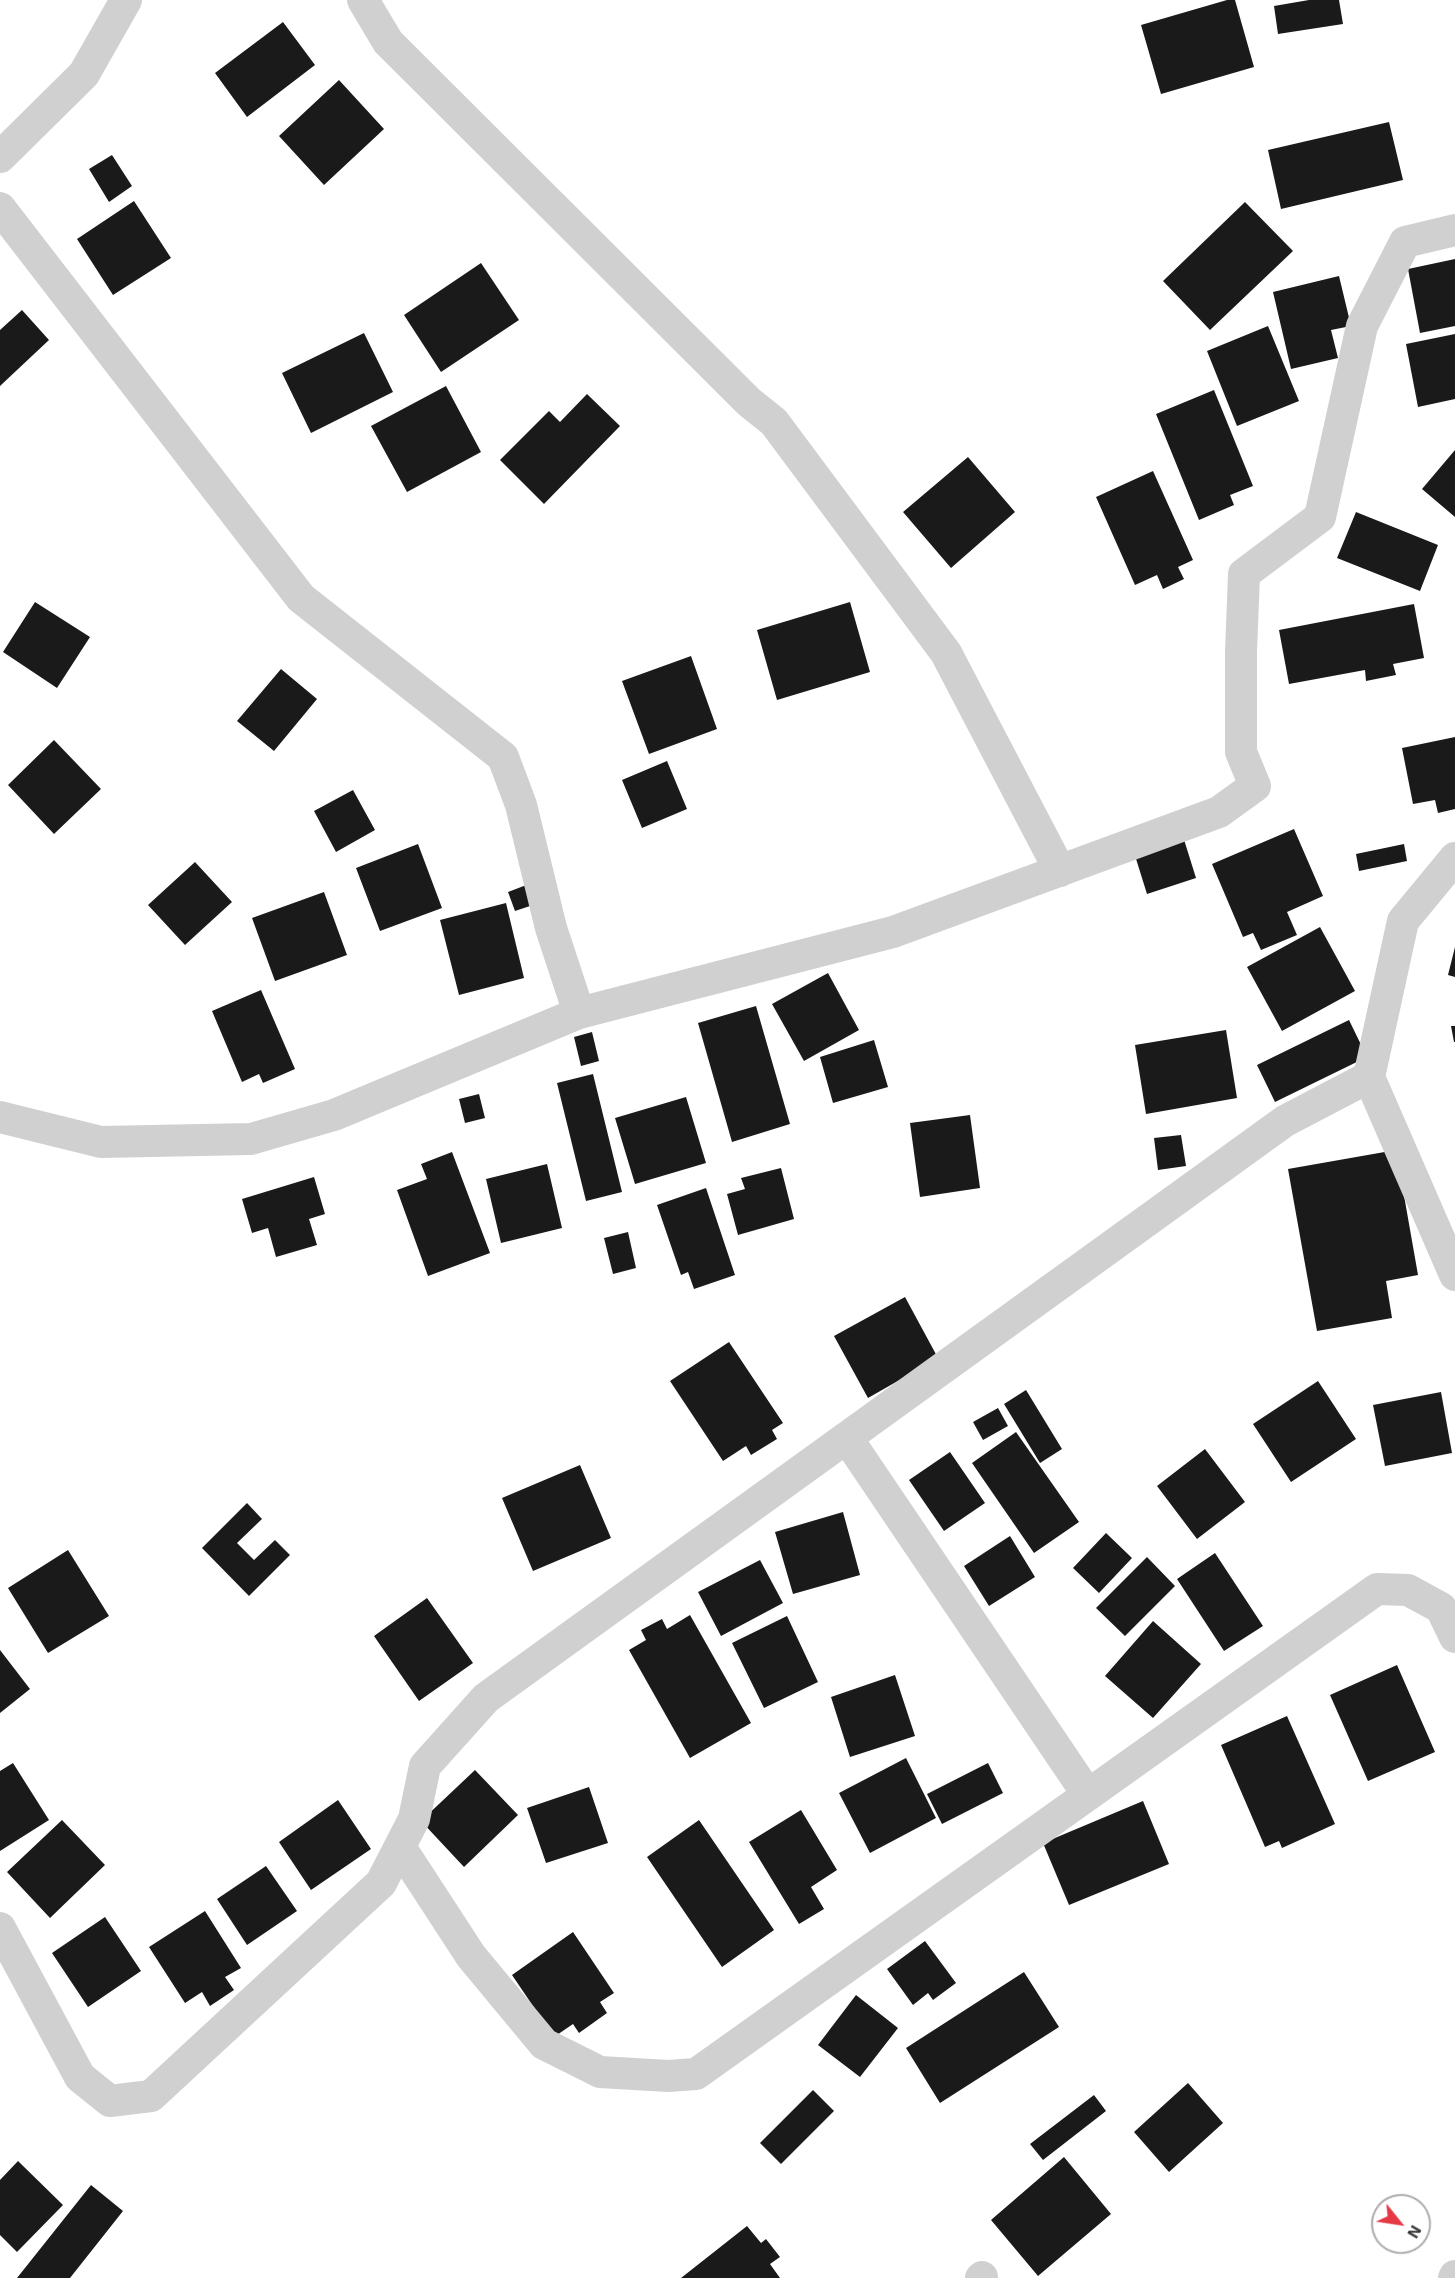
<!DOCTYPE html>
<html>
<head>
<meta charset="utf-8">
<style>
	body { margin:0 }
	#map { position:relative; width:1455px; height:2278px; overflow:hidden; background:#fff; font-family:"Exo 2",sans-serif }
	canvas { display:block }
	.north { position:absolute; left:1371px; top:2194px; width:60px; height:60px; box-sizing:border-box; background:#fff; border:2px solid #adadad; border-radius:50%; rotate:120deg; font-size:16px; font-weight:700; line-height:24px; text-align:center; color:#333 }
	.north::after { content:''; display:block; margin:auto; width:21px; height:27px; background:#e63946; clip-path:polygon(50% 0,100% 100%,50% 72%,0 100%) }
</style>
</head>
<body>
<div id="map">
<canvas width="1455" height="2278"></canvas>
<div class="north">N</div>
</div>
<script>
const context = document.querySelector('canvas').getContext('2d');
context.lineJoin = 'round';
function fill(path, color) { context.fillStyle = color; context.fill(path, 'evenodd'); }
const toPath = rows => new Path2D(rows.map(r => 'M' + r).join(''));
function stroke(path, color, width, dash) { context.strokeStyle = color; context.lineWidth = width; context.lineCap = dash ? 'butt' : 'round'; context.setLineDash(dash || []); context.stroke(path); }
fill(toPath([
	[1227,0,1235,0,1254,67,1161,94,1141,25],
	[1309,0,1339,0,1343,24,1278,34,1274,6],
	[283,22,315,65,247,117,215,73],
	[339,80,384,129,324,185,279,136],
	[1389,122,1403,180,1281,209,1268,150],
	[112,155,132,186,109,202,89,169],
	[134,201,171,258,113,295,77,239],
	[1245,202,1293,251,1210,330,1163,281],
	[1455,259,1455,326,1420,333,1408,269],
	[481,263,519,320,441,372,404,315],
	[1339,276,1351,326,1331,330,1338,358,1291,369,1273,292],
	[22,310,49,340,0,386,0,330],
	[1268,326,1299,401,1237,426,1207,351],
	[364,333,393,392,311,433,282,373],
	[1455,334,1455,399,1418,407,1406,344],
	[446,386,481,452,407,492,371,426],
	[1214,390,1253,486,1230,495,1234,505,1199,520,1156,414],
	[587,394,620,426,544,504,500,460,549,411,560,422],
	[1455,450,1455,517,1422,489],
	[968,457,1015,512,951,568,903,512],
	[1153,471,1193,560,1178,567,1184,579,1163,589,1157,575,1135,585,1096,497],
	[1356,512,1438,545,1420,591,1337,558],
	[35,602,90,637,57,688,3,652],
	[850,602,870,672,777,700,757,630],
	[1414,604,1424,658,1393,664,1396,675,1366,681,1365,670,1289,684,1279,630],
	[691,656,717,729,649,754,622,681],
	[281,669,317,699,274,751,237,721],
	[1455,737,1455,809,1438,813,1435,800,1413,804,1402,748],
	[54,740,101,789,54,834,8,785],
	[667,761,687,809,642,828,622,780],
	[353,790,375,830,336,852,314,811],
	[1294,829,1323,896,1287,912,1297,935,1261,950,1253,933,1243,937,1212,864],
	[1181,830,1196,878,1147,894,1132,846],
	[418,844,442,908,380,931,356,868],
	[1404,844,1407,861,1359,871,1356,854],
	[195,862,232,902,185,945,148,905],
	[529,884,536,904,515,911,508,892],
	[324,892,347,955,275,981,252,918],
	[506,903,524,978,459,995,440,920],
	[1320,927,1355,991,1282,1031,1247,967],
	[1455,947,1455,977,1448,975],
	[828,973,859,1030,804,1061,772,1004],
	[261,990,295,1069,263,1083,259,1074,242,1082,212,1011],
	[756,1006,790,1124,732,1142,698,1023],
	[1349,1020,1367,1057,1275,1102,1257,1065],
	[1451,1026,1455,1026,1455,1042,1454,1042],
	[1226,1030,1237,1098,1146,1114,1135,1045],
	[592,1032,599,1061,581,1066,574,1037],
	[874,1040,888,1087,833,1103,820,1057],
	[593,1074,622,1192,586,1201,557,1083],
	[479,1094,485,1118,465,1123,459,1099],
	[686,1097,706,1163,635,1184,615,1118],
	[970,1115,980,1188,920,1197,910,1123],
	[1181,1135,1186,1166,1158,1170,1154,1138],
	[1396,1150,1418,1275,1386,1281,1392,1318,1317,1331,1288,1169],
	[452,1152,490,1253,428,1276,397,1190,427,1179,421,1164],
	[547,1164,562,1228,501,1243,486,1179],
	[781,1168,794,1219,738,1235,727,1194,745,1189,741,1178],
	[314,1177,325,1214,309,1219,317,1245,276,1257,268,1228,252,1233,242,1199],
	[706,1188,735,1275,694,1289,688,1272,681,1275,657,1205],
	[628,1232,636,1268,613,1274,604,1238],
	[905,1297,938,1358,868,1398,834,1336],
	[729,1342,783,1423,772,1430,777,1439,751,1455,746,1446,723,1461,670,1381],
	[1318,1381,1356,1439,1291,1482,1253,1424],
	[1026,1390,1062,1449,1040,1463,1004,1404],
	[1441,1392,1452,1453,1385,1466,1373,1405],
	[998,1408,1008,1426,983,1440,973,1422],
	[1016,1432,1079,1522,1034,1553,972,1463],
	[1205,1449,1245,1502,1197,1539,1157,1486],
	[950,1452,985,1503,944,1531,909,1480],
	[580,1465,611,1538,533,1571,502,1498],
	[247,1503,262,1519,237,1543,254,1560,275,1540,290,1555,249,1596,202,1548],
	[843,1512,860,1575,793,1594,775,1532],
	[1106,1533,1132,1558,1099,1593,1073,1568],
	[1010,1536,1035,1577,989,1606,964,1566],
	[68,1550,109,1616,48,1653,8,1588],
	[1215,1553,1263,1626,1224,1651,1177,1579],
	[1147,1557,1175,1586,1125,1636,1096,1608],
	[760,1560,783,1603,721,1636,698,1592],
	[427,1598,473,1663,419,1701,374,1636],
	[690,1615,751,1723,690,1758,629,1650,646,1640,641,1630,662,1619,667,1629],
	[787,1616,818,1682,764,1708,732,1643],
	[1153,1621,1201,1664,1153,1718,1105,1676],
	[0,1650,30,1689,0,1713],
	[1397,1665,1435,1752,1368,1781,1330,1695],
	[895,1675,915,1736,850,1757,831,1697],
	[1287,1716,1335,1824,1282,1848,1279,1841,1265,1847,1221,1745],
	[906,1758,936,1818,870,1853,839,1793],
	[13,1763,49,1820,0,1851,0,1771],
	[988,1763,1003,1793,942,1824,927,1794],
	[475,1770,518,1815,464,1867,421,1821],
	[589,1787,608,1843,546,1863,527,1808],
	[338,1800,371,1849,311,1890,279,1842],
	[1143,1801,1169,1864,1069,1905,1043,1843],
	[801,1810,837,1870,811,1887,824,1909,799,1924,749,1842],
	[62,1820,105,1865,50,1918,7,1872],
	[699,1820,774,1930,722,1967,647,1857],
	[266,1866,297,1911,247,1945,217,1899],
	[205,1911,241,1968,225,1977,234,1990,210,2006,202,1992,185,2003,149,1947],
	[105,1917,141,1971,88,2007,52,1953],
	[573,1932,614,1993,600,2002,607,2013,579,2033,573,2024,554,2037,512,1975],
	[925,1941,956,1983,933,2000,928,1993,913,2005,887,1969],
	[1024,1972,1059,2027,940,2103,906,2048],
	[856,1995,898,2028,860,2077,818,2045],
	[1188,2083,1223,2123,1169,2172,1134,2132],
	[813,2090,834,2111,781,2164,760,2143],
	[1094,2095,1106,2111,1043,2160,1030,2144],
	[1064,2157,1111,2214,1038,2276,991,2220],
	[18,2161,63,2205,17,2252,0,2235,0,2180],
	[91,2185,123,2211,70,2278,17,2278],
	[747,2226,761,2243,766,2239,780,2257,770,2264,780,2278,681,2278]
]), '#1a1a1a');
stroke(toPath([
	[363,0,388,42,749,402,774,422,946,653,1060,871],
	[0,157,84,74,126,0],
	[0,208,301,598,503,757,521,805,551,928,579,1013],
	[1369,1077,1455,1275],
	[0,1117,101,1142,251,1139,334,1115,579,1013,893,932,1219,812,1255,786,1241,752,1241,652,1244,574,1320,517,1362,326,1405,242,1455,230],
	[847,1438,1088,1795],
	[400,1847,471,1956,544,2044,600,2072,668,2076,696,2074,1377,1589,1408,1590,1441,1608,1455,1637],
	[0,1928,80,2077,110,2101,151,2096,381,1883,414,1819,425,1766,486,1698,1285,1121,1369,1077,1403,921,1455,858],
	[981,2278,982,2277],
	[1454,2278,1455,2276]
]), '#d0d0d0', 32);
</script>
</body>
</html>
